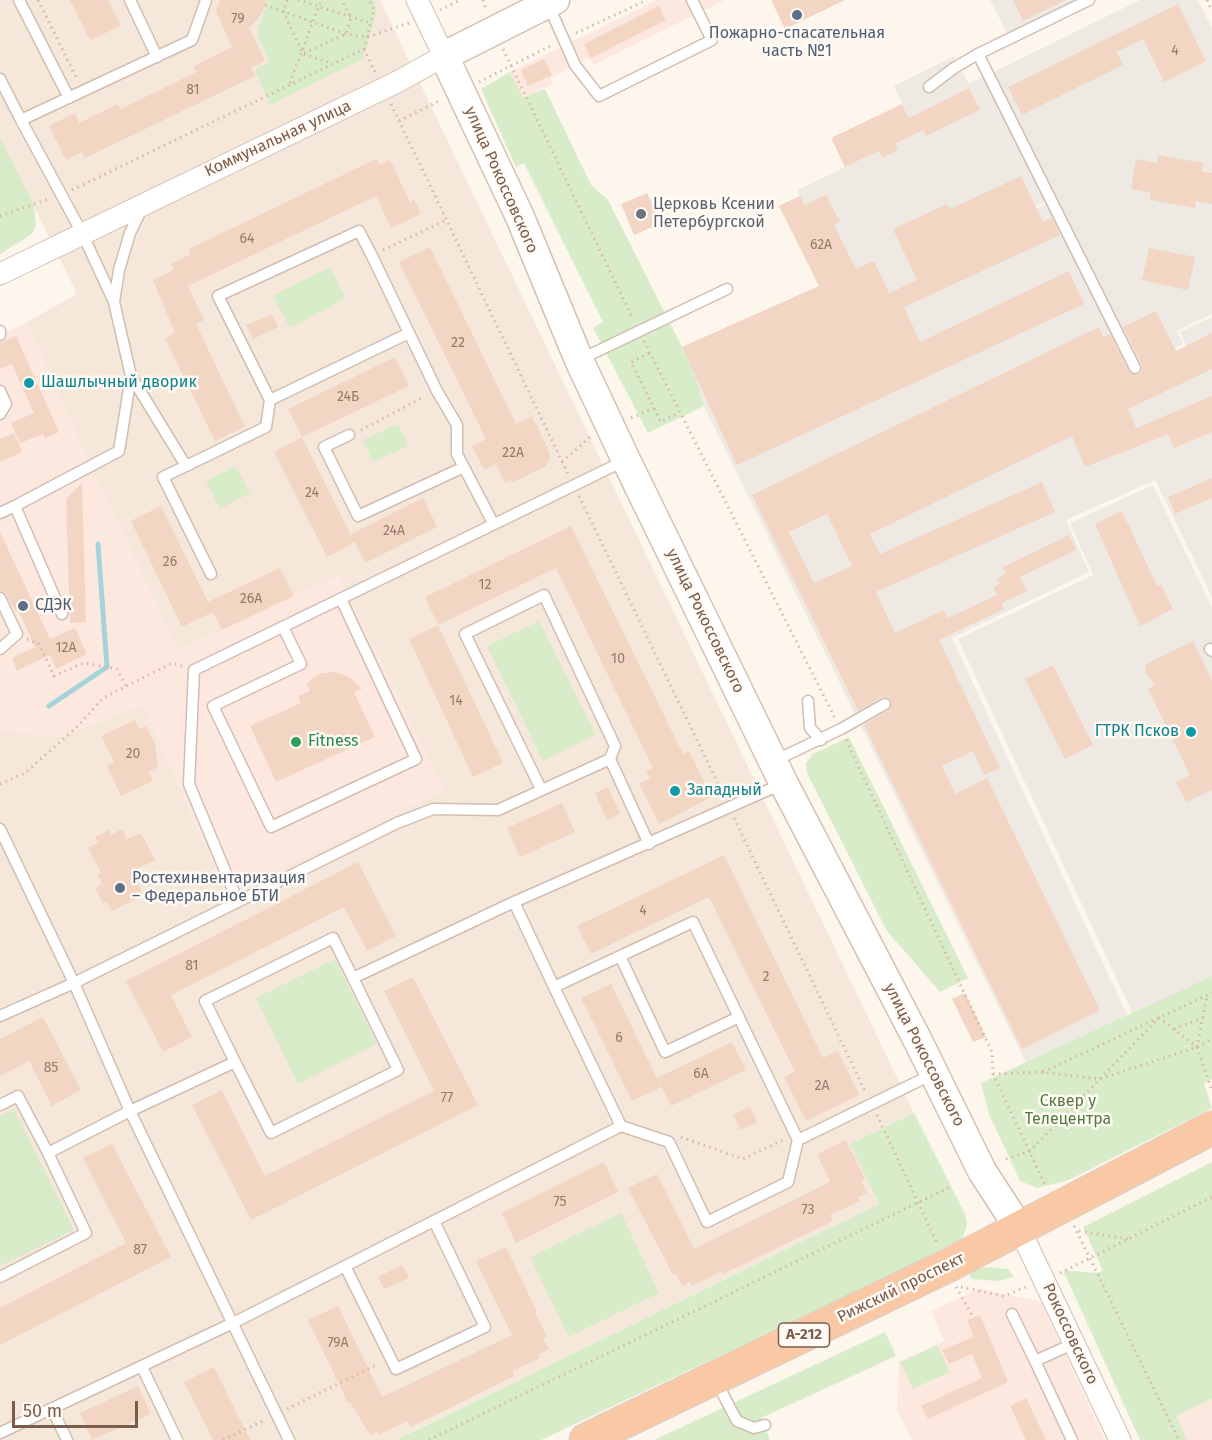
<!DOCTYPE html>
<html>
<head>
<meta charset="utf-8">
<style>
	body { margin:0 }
	#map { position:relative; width:1212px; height:1440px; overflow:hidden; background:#fdf6ec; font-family:"Fira Sans",sans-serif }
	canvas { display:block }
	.scale { position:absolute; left:12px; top:1401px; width:126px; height:27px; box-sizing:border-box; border:3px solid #7a5c4d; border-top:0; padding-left:8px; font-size:18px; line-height:21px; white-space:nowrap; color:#7a5c4d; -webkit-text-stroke:4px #fffaf3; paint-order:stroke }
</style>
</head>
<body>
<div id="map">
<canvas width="1212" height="1440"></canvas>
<div class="scale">50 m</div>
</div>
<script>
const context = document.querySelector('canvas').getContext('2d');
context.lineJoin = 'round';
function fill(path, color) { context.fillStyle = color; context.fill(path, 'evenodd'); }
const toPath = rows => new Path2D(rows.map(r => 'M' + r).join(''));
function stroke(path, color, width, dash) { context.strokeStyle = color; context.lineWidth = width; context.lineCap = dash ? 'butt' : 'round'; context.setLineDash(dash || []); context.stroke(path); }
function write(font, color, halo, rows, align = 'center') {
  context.font = font + ' "Fira Sans",sans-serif'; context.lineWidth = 5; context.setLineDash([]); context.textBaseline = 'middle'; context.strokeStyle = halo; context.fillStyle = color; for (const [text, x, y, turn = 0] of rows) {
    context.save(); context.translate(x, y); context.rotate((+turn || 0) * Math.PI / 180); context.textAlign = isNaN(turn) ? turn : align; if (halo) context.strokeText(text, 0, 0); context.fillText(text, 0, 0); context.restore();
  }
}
fill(toPath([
	[0,0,380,0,914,1113,850,1144,879,1204,395,1440,0,1440,0,730,61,737,143,704,226,894,339,576,178,650,90,465,27,322,77,294,0,137]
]), '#f5e8da');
fill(toPath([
	[657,0,725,0,593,65,589,58,550,78,553,84,523,97,510,72],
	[27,322,90,465,178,650,339,576,445,790,226,895,143,704,61,737,0,730,0,335],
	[979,1289,1041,1302,1105,1440,912,1440,897,1409,899,1362,944,1341,931,1311],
	[1212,1399,1212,1440,1187,1440,1175,1416]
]), '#fde8e0');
fill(toPath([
	[990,0,1075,0,1007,33],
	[1140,0,1198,0,1212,28,1212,314,1176,331,1183,344,1139,366,1056,197,963,241,1049,203,1133,371,1186,346,1180,332,1212,317,1212,597,1155,480,1066,520,1089,572,952,638,1128,1017,1027,1065,704,406,697,381,682,347,819,286,779,206,800,196,797,190,879,151,883,157,897,150,895,144,916,133,894,86,954,56,969,84],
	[1153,485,1212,607,1212,976,1133,1014,958,639,1093,575,1070,523]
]), '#efe9e4');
fill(toPath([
	[268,0,373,0,377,10,363,59,270,105,255,70,269,62,257,33],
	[510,72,523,97,545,89,591,185,608,200,682,347,697,381,704,406,648,433,593,328,603,322,524,163,516,167,481,89],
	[0,137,34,205,36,227,32,234,0,254],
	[330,267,346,298,290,328,273,296],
	[398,424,408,446,373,462,363,440],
	[235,466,250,493,220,509,206,481],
	[539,621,596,735,543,761,487,646],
	[849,737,968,978,940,992,887,931,807,773,806,763,813,754],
	[335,959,377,1044,298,1084,256,998],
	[1212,976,1212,1079,1204,1083,1212,1108,1069,1180,1037,1188,1020,1181,989,1114,981,1083],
	[14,1109,74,1230,0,1266,0,1116],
	[914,1113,965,1214,967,1225,962,1239,878,1281,541,1440,396,1440,879,1204,850,1144],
	[1212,1162,1212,1399,1176,1416,1187,1440,1140,1440,1063,1270,1097,1273,1103,1271,1083,1227],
	[621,1213,659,1293,569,1337,530,1257],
	[989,1267,1008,1269,1014,1277,997,1281,972,1279,969,1273,975,1269],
	[885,1332,896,1356,761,1418,770,1440,654,1440],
	[937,1345,950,1372,913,1389,900,1362]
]), '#d8ecc9');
stroke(toPath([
	[49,706,107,667,98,544]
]), '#a5d3da', 5);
fill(toPath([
	[70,0,108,0,121,26,90,40],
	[220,0,267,0,260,16,249,28,265,61,251,68,255,76,85,158,82,152,66,160,49,126,75,113,79,123,118,104,121,109,196,72,194,66,232,47,216,11],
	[771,0,845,0,785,29],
	[1013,0,1066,0,1023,21],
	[1178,4,1206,61,1164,82,1143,39,1117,52,1123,65,1022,115,1008,87],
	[659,6,666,20,591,58,584,44],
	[544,59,552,75,528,86,521,70],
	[969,88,980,110,926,136,923,130,895,144,898,150,883,158,879,151,845,167,831,138,902,104,909,118],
	[1158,155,1203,163,1202,171,1212,173,1212,204,1196,201,1195,208,1150,200,1151,193,1131,189,1136,159,1157,163],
	[376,159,379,165,390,160,410,202,414,200,421,214,391,228,376,196,188,286,204,320,196,324,245,427,215,441,165,338,175,333,153,280,174,270,171,264,191,254,189,249],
	[1021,176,1043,222,1052,218,1060,235,904,307,920,342,1069,271,1084,304,737,465,682,347,819,286,779,206,800,196,804,205,826,195,840,222,834,225,856,269,874,261,889,293,917,280,893,229,947,204,950,209],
	[647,193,661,223,634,235,621,204],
	[430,247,516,424,532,416,548,449,550,458,546,466,512,483,510,480,505,483,496,464,484,470,472,446,486,439,399,262],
	[1149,248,1195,257,1188,290,1142,280],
	[1156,311,1176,351,1212,333,1212,369,1128,409,1136,428,1212,396,1212,432,1174,448,1168,434,1085,467,1072,436,870,534,880,554,1042,482,1055,512,876,592,895,633,944,610,948,618,997,595,993,587,1000,584,997,578,1006,573,1003,567,1069,535,1076,550,1020,577,1027,591,1001,603,1004,609,939,640,1000,768,984,775,973,751,942,766,955,794,987,778,1100,1010,1022,1049,864,725,889,710,892,701,888,697,882,697,858,711,752,495,1099,327,1103,337,1110,334,1129,372,1138,375,1142,372,1142,365,1123,327],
	[827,514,852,566,814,583,789,532],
	[272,314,278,327,253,339,246,325],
	[16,336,59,432,45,438,43,434,20,443,11,423,34,413,12,364,0,369,0,343],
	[395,357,409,386,302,437,288,409],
	[14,433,22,452,0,462,0,439],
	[302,437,352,537,351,534,423,498,437,527,365,563,355,542,327,557,274,452],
	[1212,478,1212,498,1175,514,1168,497],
	[82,483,86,622,70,623,66,499],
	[161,506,213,612,208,602,280,568,294,596,222,630,213,612,182,627,131,521],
	[1122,511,1157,586,1161,584,1173,609,1140,626,1095,524],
	[571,526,683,754,689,751,712,797,659,824,639,784,650,778,646,772,653,768,556,568,438,625,425,597],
	[0,532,50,639,75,628,87,654,56,669,50,655,17,671,12,658,35,647,18,610,15,611,6,594,0,591],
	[438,625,503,763,473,777,409,639],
	[1193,641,1212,681,1212,790,1186,802,1176,782,1190,775,1148,689,1155,685,1145,672,1146,664],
	[1053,665,1093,745,1065,759,1025,679],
	[335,672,349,677,362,689,354,692,375,737,276,782,250,726,301,703,298,696,310,691,307,684,313,678,322,673],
	[135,720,139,729,146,726,155,745,158,766,149,772,153,781,121,796,107,766,114,762,101,736],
	[608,787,620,814,607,820,595,793],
	[562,803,575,832,520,857,507,828],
	[122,829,127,839,141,833,155,860,132,871,144,895,112,911,107,902,103,904,95,888,102,884,97,874,101,873,88,848,98,842,95,837,109,830,111,835],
	[724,855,823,1058,838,1051,859,1095,806,1121,784,1077,795,1072,709,897,591,954,577,926],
	[358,862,396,936,367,951,344,907,171,995,192,1037,163,1052,126,981],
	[413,977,478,1105,251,1220,192,1105,222,1090,265,1176,434,1091,384,991],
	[611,984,661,1087,632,1101,581,998],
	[965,993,986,1037,973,1042,952,999],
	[43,1017,81,1090,52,1106,29,1061,0,1076,0,1039],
	[732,1042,746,1070,671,1106,657,1078],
	[750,1107,757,1122,740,1130,733,1115],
	[846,1140,865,1179,861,1181,867,1193,858,1197,860,1201,830,1215,833,1221,723,1274,722,1271,692,1286,690,1282,682,1286,676,1274,673,1275,628,1188,657,1174,694,1249,830,1182,817,1154],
	[112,1144,171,1257,0,1345,0,1308,126,1243,83,1158],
	[604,1162,618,1192,516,1243,502,1213],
	[506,1247,537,1312,535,1313,547,1336,543,1338,549,1349,538,1355,540,1358,513,1371,514,1376,448,1409,410,1427,408,1421,380,1434,378,1431,370,1435,350,1402,348,1403,308,1320,338,1306,382,1397,512,1335,476,1261],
	[402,1265,409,1278,384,1289,378,1277],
	[980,1315,1008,1382,928,1419,921,1406,982,1378,972,1354,949,1364,942,1350,974,1337,967,1320],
	[214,1367,242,1424,250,1440,213,1440,184,1382],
	[138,1386,151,1414,92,1440,80,1413],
	[1026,1398,1046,1440,1026,1440,1010,1406]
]), '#f3d5c3');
const service = toPath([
	[19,0,69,98],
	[130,0,157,57],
	[1089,0,978,54,1135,368],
	[548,4,575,65,599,96,712,40,692,0],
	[0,79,21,120],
	[929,87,954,68,978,54],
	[114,302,119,270,130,233,142,208],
	[0,331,0,335],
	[409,333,270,400,218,296,359,231,372,256,409,333,437,391,457,425,457,454,493,523],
	[579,360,727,289],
	[131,376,186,466,163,477,211,574],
	[0,391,6,404,0,414],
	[349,435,324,447,358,516,464,467],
	[186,466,266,427,270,400],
	[0,513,15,506],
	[0,598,17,634,0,649],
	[62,614,15,506,119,451,131,376,114,302,82,233,21,120,192,40,206,0],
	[283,627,301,664,213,706,271,827,416,759,341,599],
	[1210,649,1212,651],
	[808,701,810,728,821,740],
	[774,761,841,729,885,704],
	[541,789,465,634,544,595,615,746,610,759],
	[0,829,74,983,397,823,433,809,498,810,610,759,649,844],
	[238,902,189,784,194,670,624,461],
	[620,956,665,1052,739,1017],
	[554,987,514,902,782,784],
	[0,1016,74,983,130,1111,48,1153,18,1096,0,1105],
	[235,1062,271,1133,398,1070,353,978],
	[798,1140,788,1182,707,1222,669,1142,621,1126,554,987,693,922,798,1140,933,1074],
	[345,1266,396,1369,485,1327,434,1221],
	[0,1277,86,1233,48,1153],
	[1012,1314,1035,1361],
	[142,1367,177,1440],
	[716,1381,737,1421,754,1428,765,1425],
	[52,1409,67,1440],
	[0,1433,235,1322,621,1126],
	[289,1440,130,1111,235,1062,205,1001,333,938,353,978,514,902],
	[1072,1440,1035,1361,1075,1343]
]);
const minor = toPath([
	[0,274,397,82,444,56,417,0],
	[1019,1228,1120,1440]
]);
const secondary = toPath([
	[555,0,444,56,520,217,579,360,626,460,784,784,917,1039,982,1171,1019,1228]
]);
const trunk = toPath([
	[586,1440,947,1266,1212,1128]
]);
stroke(service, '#d1beb0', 13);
stroke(minor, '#d1beb0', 23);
stroke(secondary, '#d6c0b0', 31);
stroke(trunk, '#dad1cd', 35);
stroke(toPath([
	[38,0,77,79],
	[287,0,283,11,303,54,331,63],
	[298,0,371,23],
	[483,0,486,10],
	[1207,0,1212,11],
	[265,5,346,34,367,37,409,23],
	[440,10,460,0],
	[576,33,647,0],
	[364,49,376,74],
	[503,49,633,319],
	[304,53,346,34,351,18,342,0],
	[479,82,554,44],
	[290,83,321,0],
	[391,104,568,474],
	[399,121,441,100],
	[72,190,364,49,374,10,369,0],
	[0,216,49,199],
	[383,250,447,220],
	[644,341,835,718],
	[649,353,631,362,661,422,678,413],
	[631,418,654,408],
	[361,430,424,397],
	[562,462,590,437],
	[579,496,724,796],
	[27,639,39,644,54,676,84,663,117,669,126,686],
	[846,740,992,1052,993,1074,1046,1187],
	[0,784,25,773,78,726,103,698,172,663,182,666],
	[734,818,866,1093],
	[1174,1029,1203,1018],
	[1197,1047,1212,1091],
	[1043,1072,1212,993],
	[993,1074,1041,1072,1100,1079,1197,1047,1212,1039],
	[877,1115,938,1245],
	[681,1137,743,1159,783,1140],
	[1006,1159,1030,1151,1159,1018,1197,1047,1207,996],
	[1074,1226,1179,1440],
	[1079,1231,1129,1239],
	[1060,1273,1212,1197],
	[956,1287,973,1317],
	[961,1287,1004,1296,1026,1287],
	[287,1409,378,1364],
	[223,1440,265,1420],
	[429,1440,950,1187]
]), '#d9b8a5', 3, [1.5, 4.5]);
stroke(service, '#fff', 10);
stroke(minor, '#fff', 21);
stroke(secondary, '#fff', 28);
stroke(trunk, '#f9c8a4', 33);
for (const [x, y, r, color] of [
	[797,15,6,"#5c6f8a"],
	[641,214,6,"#6b7280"],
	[29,383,6,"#0f9aa8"],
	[23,606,6,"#5c6f8a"],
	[1191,732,6,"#0f9aa8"],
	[296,742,6,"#2e9e5b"],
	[675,791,6,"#0f9aa8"],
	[120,888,6,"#5c6f8a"]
]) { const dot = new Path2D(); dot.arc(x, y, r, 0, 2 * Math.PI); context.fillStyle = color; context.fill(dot); stroke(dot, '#fffaf3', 2); }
write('14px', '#987a6a', null, [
	["79",238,19],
	["4",1175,51],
	["81",193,90],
	["64",247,239],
	["62А",821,245],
	["22",458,343],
	["24Б",348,397],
	["22А",513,453],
	["24",312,493],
	["24А",394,531],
	["26",170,562],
	["12",485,585],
	["26А",251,599],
	["12А",66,648],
	["10",618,659],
	["14",456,701],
	["20",133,754],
	["4",643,911],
	["81",192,966],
	["2",766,977],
	["6",619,1038],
	["85",51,1068],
	["6А",701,1074],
	["2А",822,1086],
	["77",447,1098],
	["75",560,1202],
	["73",808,1210],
	["87",140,1250],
	["79А",338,1343]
]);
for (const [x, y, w] of [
	[804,1335,51]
]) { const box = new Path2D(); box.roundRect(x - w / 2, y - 12, w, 24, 4.5); context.fillStyle = '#fffaf3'; context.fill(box); stroke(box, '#7a5c4d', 1.5); }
write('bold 15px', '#7a5c4d', null, [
	["А-212",804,1335]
]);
write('16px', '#4e5e75', '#fffaf3', [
	["Пожарно-спасательная",797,34,"center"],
	["часть №1",797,52,"center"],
	["СДЭК",35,606],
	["Ростехинвентаризация",132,879],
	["– Федеральное БТИ",132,897]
], 'left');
write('16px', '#7a5c4d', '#fffaf3', [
	["Коммунальная улица",278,139,-25],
	["улица Рокоссовского",501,180,66],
	["улица Рокоссовского",705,621,64],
	["улица Рокоссовского",924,1055,63],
	["Рижский проспект",901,1288,-26],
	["Рокоссовского",1070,1334,65]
]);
write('16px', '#5b616d', '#fffaf3', [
	["Церковь Ксении",653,205],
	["Петербургской",653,223]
], 'left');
write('16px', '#0d838f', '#fffaf3', [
	["Шашлычный дворик",41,383],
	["ГТРК Псков",1179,732,"right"],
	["Западный",687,791]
], 'left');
write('16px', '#27864d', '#fffaf3', [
	["Fitness",308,742]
], 'left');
write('16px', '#537a41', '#fffaf3', [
	["Сквер у",1068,1102],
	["Телецентра",1068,1120]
]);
</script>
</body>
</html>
